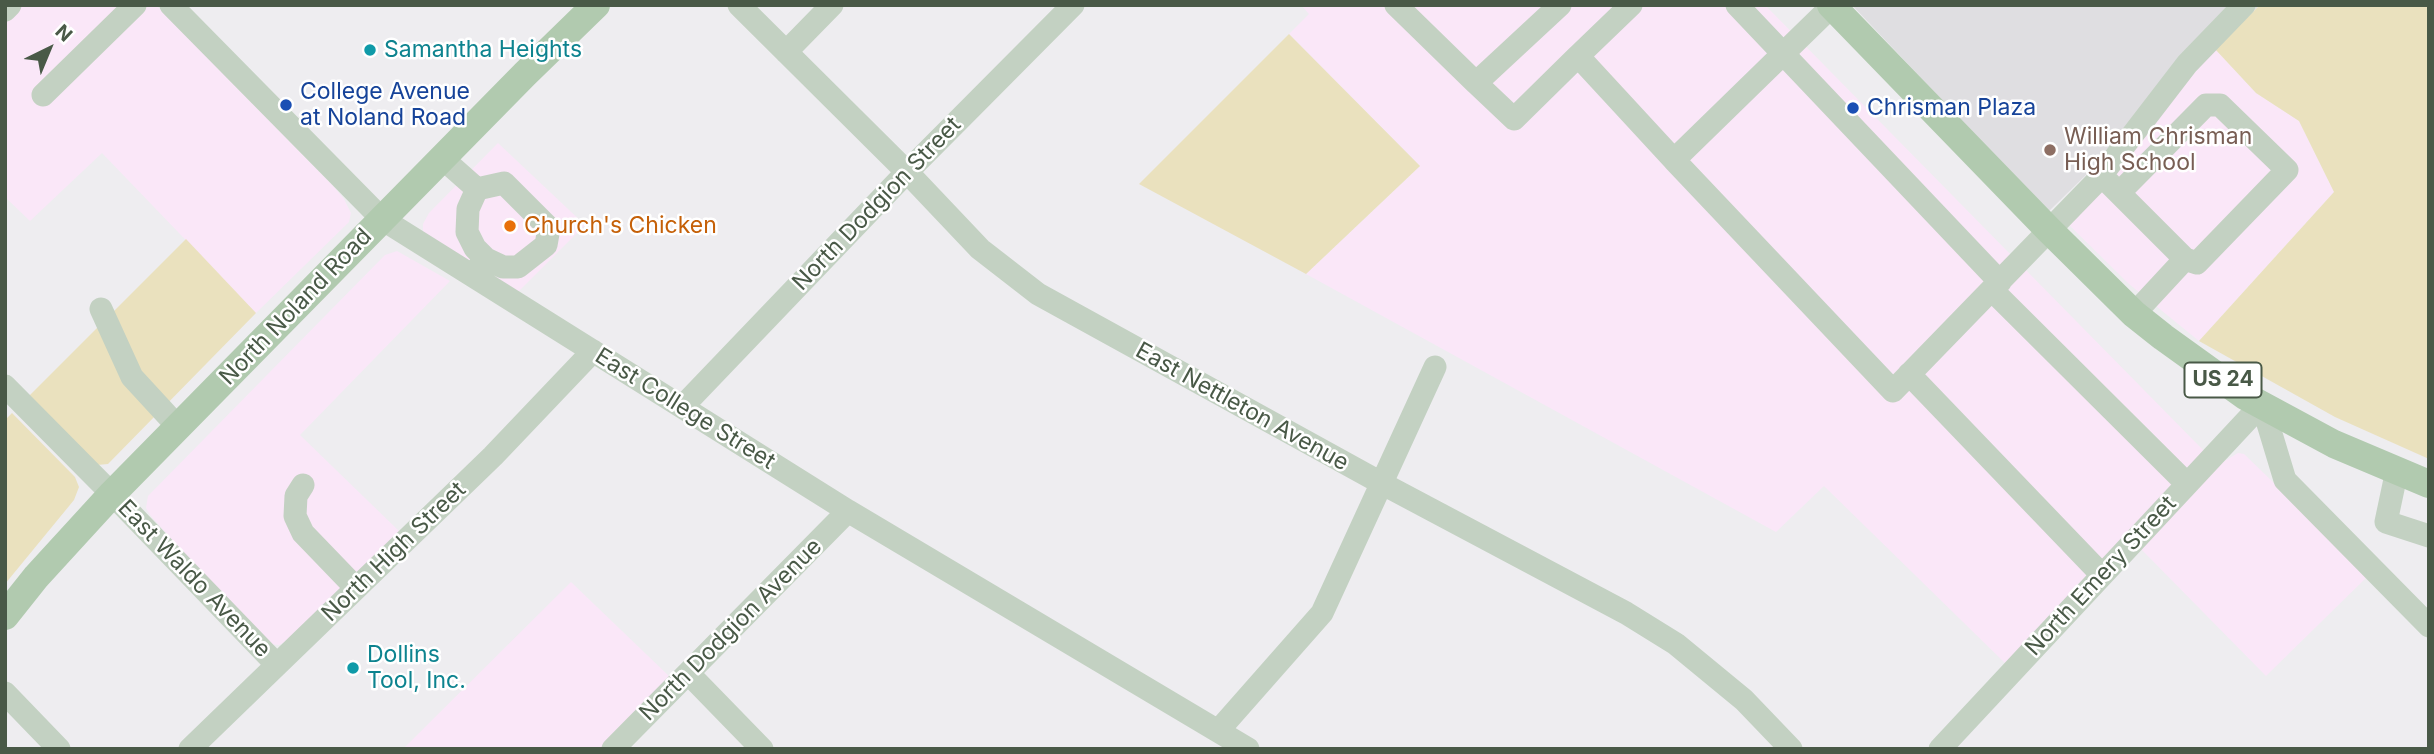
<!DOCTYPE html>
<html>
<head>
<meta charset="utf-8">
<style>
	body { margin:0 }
	#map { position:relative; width:2434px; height:754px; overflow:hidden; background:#eeedf0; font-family:Inter,sans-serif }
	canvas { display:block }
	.frame { position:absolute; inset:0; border:7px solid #495947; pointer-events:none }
	.north { position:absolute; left:14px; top:14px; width:70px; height:70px; -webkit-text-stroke:5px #fff; paint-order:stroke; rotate:43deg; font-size:19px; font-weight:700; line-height:28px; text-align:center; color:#495947 }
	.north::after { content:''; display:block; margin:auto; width:24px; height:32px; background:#495947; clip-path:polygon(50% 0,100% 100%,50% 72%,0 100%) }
</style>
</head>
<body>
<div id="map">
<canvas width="2434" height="754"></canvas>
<div class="frame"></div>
<div class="north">N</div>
</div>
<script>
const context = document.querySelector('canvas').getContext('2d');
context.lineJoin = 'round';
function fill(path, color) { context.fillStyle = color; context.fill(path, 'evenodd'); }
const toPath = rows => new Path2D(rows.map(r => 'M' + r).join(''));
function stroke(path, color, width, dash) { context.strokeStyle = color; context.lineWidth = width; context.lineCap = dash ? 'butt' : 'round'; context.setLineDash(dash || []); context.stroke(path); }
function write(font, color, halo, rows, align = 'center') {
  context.font = font + ' Inter,sans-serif'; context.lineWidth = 5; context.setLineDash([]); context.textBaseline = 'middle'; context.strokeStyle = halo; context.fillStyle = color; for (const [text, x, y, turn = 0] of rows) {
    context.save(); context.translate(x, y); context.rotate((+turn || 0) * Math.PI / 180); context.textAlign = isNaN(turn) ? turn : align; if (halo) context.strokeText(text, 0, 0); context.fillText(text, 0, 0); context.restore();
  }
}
fill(toPath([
	[5,5,156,5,334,187,344,199,351,213,349,222,256,313,102,153,30,221,5,197],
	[1301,5,1765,5,2204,451,2007,665,1824,486,1776,532,1306,274,1420,166,1289,34,1309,14],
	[2215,49,2256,93,2299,121,2334,192,2199,341,2129,284,2066,222],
	[498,143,585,225,515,295,423,233,423,224,429,213],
	[397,251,450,281,300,435,400,532,287,641,279,645,269,644,262,641,150,515,146,508,148,496,385,255],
	[2238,453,2244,454,2369,575,2266,676,2141,549,2223,462],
	[571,582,671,678,601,749,403,749]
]), '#fae7f8');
fill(toPath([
	[1852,5,2260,5,2048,212]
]), '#dfdee1');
fill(toPath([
	[2260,5,2429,5,2429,459,2335,417,2199,341,2334,192,2299,121,2256,93,2215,49],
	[1289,34,1420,166,1306,274,1139,184],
	[186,239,256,313,108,464,97,465,29,396],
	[12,413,75,477,79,487,74,500,5,584,5,420]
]), '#eae1be');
stroke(toPath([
	[171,5,382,219,848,511,1248,749],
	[739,5,907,172,980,249,1038,294,1383,484,1626,613,1676,644,1744,700,1791,749],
	[1396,5,1476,83,1560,5],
	[1737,5,2000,282],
	[1832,6,1674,160,1893,391,2097,181,2187,64,2244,5],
	[5,10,10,5],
	[786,52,832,5],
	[1578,56,1631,5],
	[1476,83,1514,119,1578,56,1674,160],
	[43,95,135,5],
	[442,158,477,189,468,209,467,232,475,248,486,259,478,268],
	[2109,183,2185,259,2134,314],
	[477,189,504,183,549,228,546,245,518,267,503,267,486,259],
	[2119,193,2206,105,2220,105,2287,170,2197,263,2185,259],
	[1992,290,2187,484],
	[101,309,132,377,179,428],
	[1909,374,2102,575],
	[5,386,112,494,277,665],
	[2262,404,2285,480,2429,626],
	[683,406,907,172,1073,5],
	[2397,470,2386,522,2429,536],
	[303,485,296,496,295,516,303,533,356,588],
	[689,674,762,749],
	[5,693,59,749],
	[1218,731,1322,613,1435,367],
	[190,749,493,456,593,351],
	[613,749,848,511],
	[1940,749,2262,404]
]), '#c3d1c2', 23);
stroke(toPath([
	[1831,5,2048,229,2134,314,2163,337,2245,396,2334,444,2429,484],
	[5,616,36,577,112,494,525,74,596,5]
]), '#b1caaf', 28);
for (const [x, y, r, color] of [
	[370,50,7,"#0f9aa8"],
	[286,105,7,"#1a4fb4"],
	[1853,108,7,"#1a4fb4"],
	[2050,150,7,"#8d6e63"],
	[510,226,7,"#e8710a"],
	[353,668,7,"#0f9aa8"]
]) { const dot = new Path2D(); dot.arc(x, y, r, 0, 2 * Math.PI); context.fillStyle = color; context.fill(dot); stroke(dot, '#fff', 2.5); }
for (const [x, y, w] of [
	[2223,380,77]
]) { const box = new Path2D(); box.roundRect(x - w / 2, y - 17.5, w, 35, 5); context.fillStyle = '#fff'; context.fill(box); stroke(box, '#495947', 2); }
write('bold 21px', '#495947', null, [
	["US 24",2223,380]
]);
write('23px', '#0d838f', '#fff', [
	["Samantha Heights",384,50],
	["Dollins",367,655],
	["Tool, Inc.",367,681]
], 'left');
write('23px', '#164399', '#fff', [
	["College Avenue",300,92],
	["at Noland Road",300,118],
	["Chrisman Plaza",1867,108]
], 'left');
write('23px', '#785e54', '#fff', [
	["William Chrisman",2064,137],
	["High School",2064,163]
], 'left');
write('23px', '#495947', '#fff', [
	["North Dodgion Street",877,204,-46],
	["North Noland Road",296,307,-46],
	["East Nettleton Avenue",1242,407,29],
	["East College Street",685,409,32],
	["North High Street",394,552,-44],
	["North Emery Street",2101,576,-47],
	["East Waldo Avenue",194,579,46],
	["North Dodgion Avenue",731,630,-45]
]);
write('23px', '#c56008', '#fff', [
	["Church's Chicken",524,226]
], 'left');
</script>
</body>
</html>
